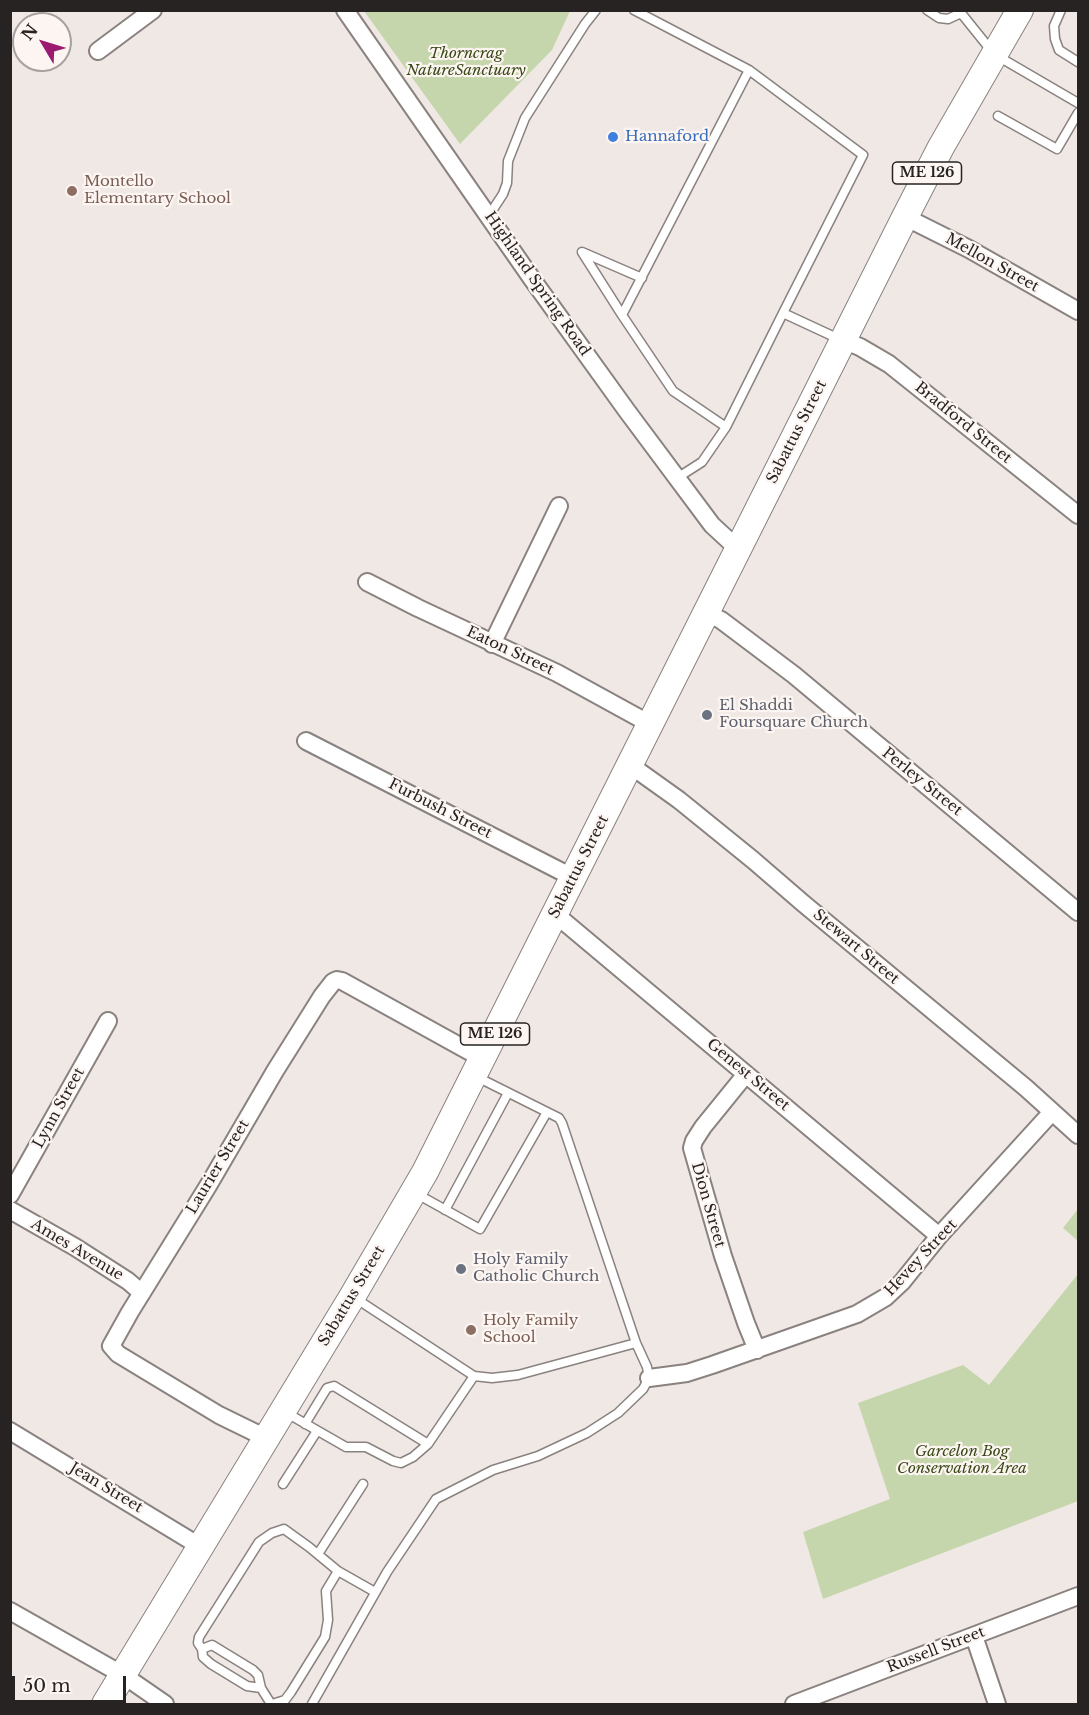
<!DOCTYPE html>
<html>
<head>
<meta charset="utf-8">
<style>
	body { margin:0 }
	#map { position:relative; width:1089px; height:1715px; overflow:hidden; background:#f0e8e4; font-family:"Libre Baskerville",serif }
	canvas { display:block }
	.frame { position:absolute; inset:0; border:12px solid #262322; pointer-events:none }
	.north { position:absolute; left:12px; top:12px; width:60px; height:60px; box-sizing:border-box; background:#fdf5f2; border:2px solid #a7a19f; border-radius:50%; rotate:308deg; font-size:16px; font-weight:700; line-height:24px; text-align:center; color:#262322 }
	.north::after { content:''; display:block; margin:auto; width:21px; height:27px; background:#9b1b70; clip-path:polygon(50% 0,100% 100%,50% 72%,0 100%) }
	.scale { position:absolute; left:12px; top:1676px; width:114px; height:27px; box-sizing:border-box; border:3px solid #262322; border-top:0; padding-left:8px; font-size:18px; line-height:21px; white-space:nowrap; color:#262322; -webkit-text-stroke:4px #fdf5f2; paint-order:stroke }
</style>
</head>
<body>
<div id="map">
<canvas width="1089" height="1715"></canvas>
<div class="frame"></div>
<div class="north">N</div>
<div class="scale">50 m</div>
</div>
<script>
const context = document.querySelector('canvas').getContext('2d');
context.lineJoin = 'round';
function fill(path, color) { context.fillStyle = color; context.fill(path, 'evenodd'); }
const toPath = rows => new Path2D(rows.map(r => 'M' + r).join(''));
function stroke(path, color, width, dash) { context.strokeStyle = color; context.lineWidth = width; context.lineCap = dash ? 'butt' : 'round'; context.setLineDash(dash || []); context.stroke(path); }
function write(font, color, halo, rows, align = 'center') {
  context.font = font + ' "Libre Baskerville",serif'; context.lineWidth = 4.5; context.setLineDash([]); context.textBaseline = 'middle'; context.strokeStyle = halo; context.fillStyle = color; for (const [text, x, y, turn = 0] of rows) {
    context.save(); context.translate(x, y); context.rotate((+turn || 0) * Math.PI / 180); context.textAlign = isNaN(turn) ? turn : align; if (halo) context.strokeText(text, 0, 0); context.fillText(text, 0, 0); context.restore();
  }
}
fill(toPath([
	[364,11,570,11,552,50,460,144],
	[1078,1209,1078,1241,1063,1228],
	[1078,1274,1078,1501,823,1599,803,1532,890,1499,858,1403,963,1365,989,1385]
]), '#c6d6ac');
const lane = toPath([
	[634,10,749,70],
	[927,10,939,18,948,19,961,13],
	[962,10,961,13,994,54,1078,103],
	[1061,10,1054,26,1055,39,1059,50,1078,62],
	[998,116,1057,149,1078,113],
	[488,217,503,194,507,183,508,161,525,118,585,24,596,10],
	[783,313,726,427,673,391,622,315,749,70,863,155,783,313,839,339],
	[622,315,582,252,642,278],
	[677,478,702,462,726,427],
	[417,1194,480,1229,547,1112],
	[445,1210,508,1093],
	[355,1298,474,1376,492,1378,518,1375,636,1343],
	[285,1412,346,1447,366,1447,393,1461,401,1463,413,1457,428,1444,474,1376],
	[305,1424,327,1388,334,1386,428,1444],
	[283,1484,317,1431],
	[318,1554,363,1484],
	[202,1649,198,1643,199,1637,259,1542,272,1533,284,1529,309,1547,338,1571,375,1592],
	[261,1688,247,1686,211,1664,203,1657,202,1649,212,1645,253,1670,258,1675,261,1688,271,1704],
	[272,1704,285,1700,291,1692,325,1637,328,1620,326,1591,338,1571],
	[312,1704,387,1572,436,1499,493,1470,538,1456,587,1433,618,1413,643,1389,649,1378,647,1367,636,1343,562,1123,559,1118,477,1077]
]);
const street = toPath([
	[345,10,532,279,627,411,712,525,738,549],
	[98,51,153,10],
	[905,217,969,249,1078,311],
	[843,340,860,347,889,364,1078,515],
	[367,582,418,608,557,673,650,724],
	[706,613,721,620,794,675,1078,912],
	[492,644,559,506],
	[306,741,574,878],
	[630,765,679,800,753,860,804,904,1026,1088,1078,1135],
	[555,914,939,1236],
	[746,1074,703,1127,694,1141,692,1148,723,1256,746,1323,757,1350],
	[10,1195,108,1021],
	[10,1210,75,1247,128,1281,142,1293],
	[649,1378,687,1373,712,1365,857,1314,886,1297,902,1282,939,1236,1052,1112],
	[10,1431,201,1547],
	[266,1438,219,1415,118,1354,111,1346,130,1312,208,1186,275,1071,322,996,333,982,337,980,342,981,483,1059],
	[10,1611,123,1675,165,1704],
	[974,1636,997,1704],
	[794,1704,1078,1596]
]);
const primary = toPath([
	[105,1704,352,1297,425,1172,905,217,941,147,1020,10]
]);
stroke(lane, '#8a827f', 11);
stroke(street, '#8a827f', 20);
stroke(primary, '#8a827f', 28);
stroke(lane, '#fff', 8);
stroke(street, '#fff', 16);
stroke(primary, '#fff', 26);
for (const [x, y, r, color] of [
	[613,137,6,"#3f7fe0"],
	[72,191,6,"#8d6e63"],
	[707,715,6,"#6b7280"],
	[461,1269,6,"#6b7280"],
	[471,1330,6,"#8d6e63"]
]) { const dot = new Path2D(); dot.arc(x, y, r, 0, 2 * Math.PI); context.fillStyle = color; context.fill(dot); stroke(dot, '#fdf5f2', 2); }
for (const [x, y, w] of [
	[927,173,69],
	[495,1034,69]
]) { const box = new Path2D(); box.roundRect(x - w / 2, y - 11, w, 22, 4.5); context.fillStyle = '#fdf5f2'; context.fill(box); stroke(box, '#262322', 1.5); }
write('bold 14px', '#262322', null, [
	["ME 126",927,173],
	["ME 126",495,1034]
]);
write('italic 15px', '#394916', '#fdf5f2', [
	["Thorncrag",466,54],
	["NatureSanctuary",466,71],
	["Garcelon Bog",962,1452],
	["Conservation Area",962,1469]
]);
write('15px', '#366cbe', '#fdf5f2', [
	["Hannaford",625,137]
], 'left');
write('15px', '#785e54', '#fdf5f2', [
	["Montello",84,182],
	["Elementary School",84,199],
	["Holy Family",483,1321],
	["School",483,1338]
], 'left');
write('15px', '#262322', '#fdf5f2', [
	["Mellon Street",992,263,29],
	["Highland Spring Road",537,284,55],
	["Bradford Street",963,423,39],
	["Sabattus Street",797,432,-63],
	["Eaton Street",510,651,25],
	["Perley Street",922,782,39],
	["Furbush Street",440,809,27],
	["Sabattus Street",579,867,-63],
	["Stewart Street",856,947,40],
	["Genest Street",748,1075,40],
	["Lynn Street",59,1108,-61],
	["Laurier Street",218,1167,-59],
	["Dion Street",708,1205,74],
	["Ames Avenue",77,1250,31],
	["Hevey Street",921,1258,-47],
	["Sabattus Street",352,1296,-59],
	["Jean Street",106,1488,31],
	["Russell Street",936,1650,-21]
]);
write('15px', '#5b616d', '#fdf5f2', [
	["El Shaddi",719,706],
	["Foursquare Church",719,723],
	["Holy Family",473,1260],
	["Catholic Church",473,1277]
], 'left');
</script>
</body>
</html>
